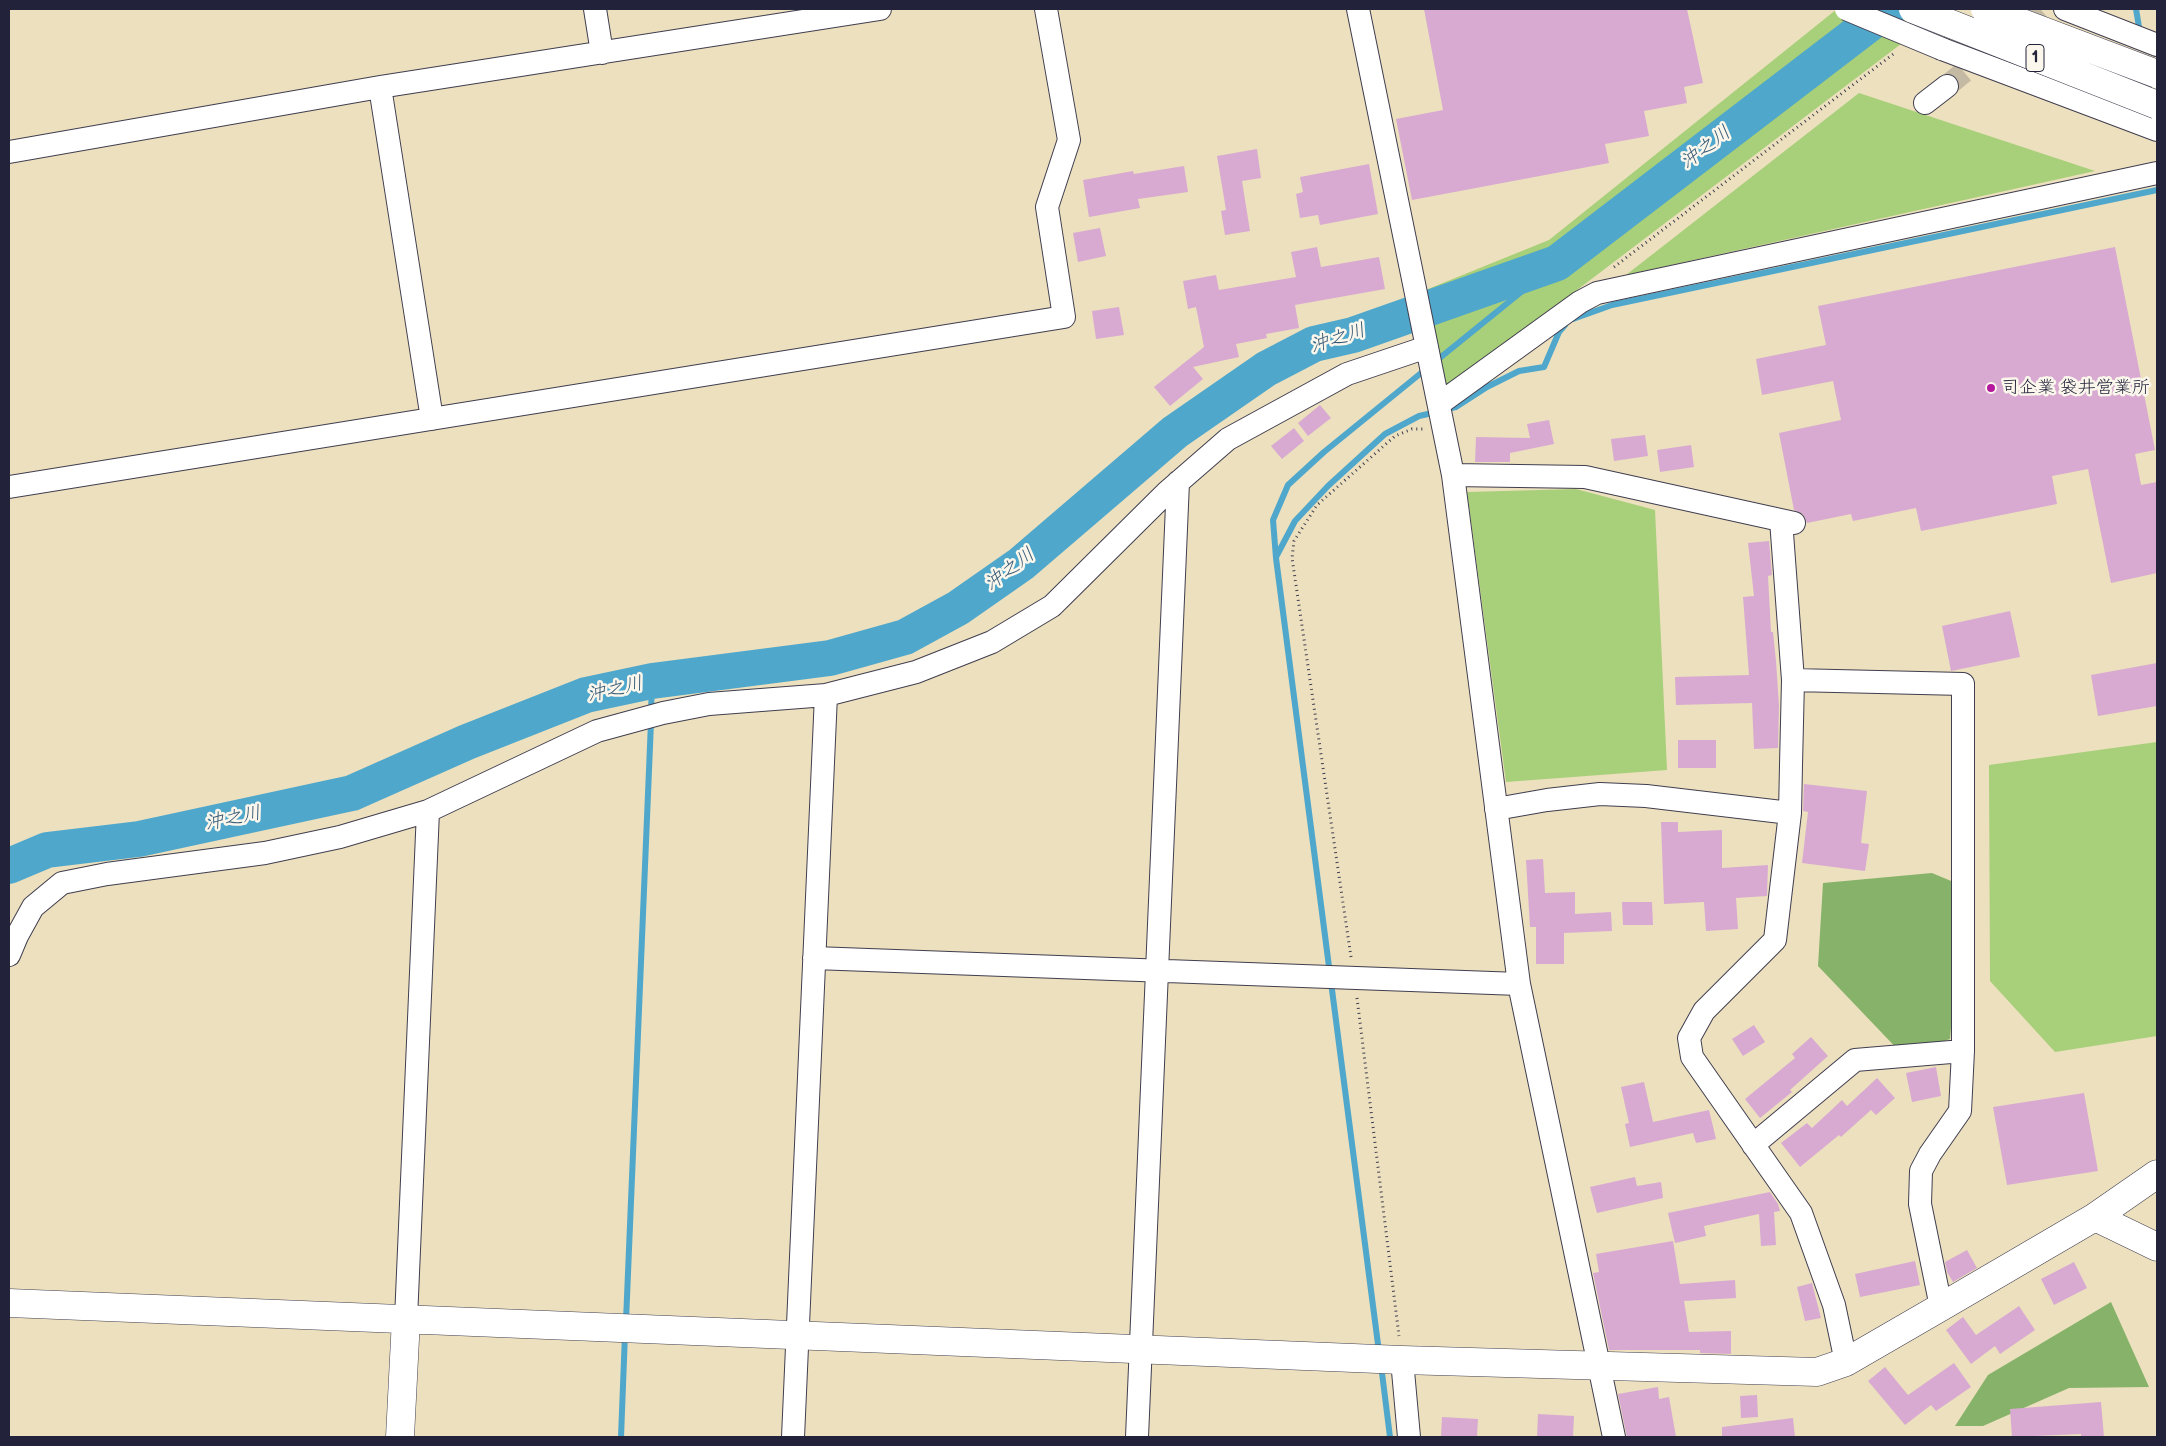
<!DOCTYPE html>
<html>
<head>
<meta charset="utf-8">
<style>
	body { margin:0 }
	#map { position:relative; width:2166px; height:1446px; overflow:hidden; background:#ece0be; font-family:"Balsamiq Sans",sans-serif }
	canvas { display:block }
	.frame { position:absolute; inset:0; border:10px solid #22223b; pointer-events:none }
</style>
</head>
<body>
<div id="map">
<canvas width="2166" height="1446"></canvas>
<div class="frame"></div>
</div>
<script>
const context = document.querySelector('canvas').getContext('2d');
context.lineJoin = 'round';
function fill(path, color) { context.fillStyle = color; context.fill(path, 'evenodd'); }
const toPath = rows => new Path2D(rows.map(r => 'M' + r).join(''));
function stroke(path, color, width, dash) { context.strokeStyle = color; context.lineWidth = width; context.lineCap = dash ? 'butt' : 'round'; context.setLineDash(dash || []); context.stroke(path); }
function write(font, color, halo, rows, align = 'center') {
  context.font = font + ' "Balsamiq Sans","Klee One",sans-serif'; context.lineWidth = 5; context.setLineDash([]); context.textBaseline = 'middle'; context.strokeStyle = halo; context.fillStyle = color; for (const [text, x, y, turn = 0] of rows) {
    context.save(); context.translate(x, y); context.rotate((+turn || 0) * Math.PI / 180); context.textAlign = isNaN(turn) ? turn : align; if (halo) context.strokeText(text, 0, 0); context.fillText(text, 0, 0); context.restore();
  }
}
fill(toPath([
	[1837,9,1947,9,1444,391,1428,289,1549,240],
	[1859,93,2095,171,1626,275],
	[1576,489,1655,510,1667,770,1506,782,1467,492],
	[2157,742,2157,1036,2055,1052,1990,981,1989,765]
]), '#a8cf79');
fill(toPath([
	[1932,873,1963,886,1950,1039,1904,1056,1818,966,1823,883],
	[2111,1302,2149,1387,2069,1388,1983,1426,1955,1426,1988,1375]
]), '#86b269');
stroke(toPath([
	[2136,9,2140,33],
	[1573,319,1612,305,2157,190],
	[1436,361,1557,263],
	[1447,409,1456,407,1487,387,1519,371,1544,367,1559,332,1565,325],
	[1276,557,1295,521,1328,486,1385,434,1419,416,1437,412],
	[651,712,652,681],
	[9,850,47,850],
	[626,1321,651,722],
	[1379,1352,1276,558,1273,520,1288,485,1324,452,1426,369],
	[1381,1365,1390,1437],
	[621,1437,625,1334]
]), '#4fa7cc', 6);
stroke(toPath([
	[9,866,47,850,139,839,352,793,467,742,586,695,652,681,830,658,905,637,958,608,1021,564,1175,432,1266,369,1314,344,1353,335,1557,263,1889,9]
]), '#4fa7cc', 36);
fill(toPath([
	[1424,9,1687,9,1703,83,1684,87,1687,103,1644,111,1649,136,1605,144,1609,163,1412,200,1396,119,1443,110],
	[1257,149,1261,178,1242,181,1250,231,1225,235,1221,211,1226,210,1217,156],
	[1369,164,1378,214,1320,225,1318,215,1300,218,1296,194,1303,192,1300,177],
	[1184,166,1188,192,1138,199,1140,208,1089,217,1083,180,1133,171,1134,174],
	[1100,228,1106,256,1078,262,1073,233],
	[1317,247,1321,267,1379,257,1385,289,1295,305,1299,328,1266,334,1267,338,1236,344,1239,357,1193,367,1203,379,1170,406,1154,387,1204,347,1196,307,1188,309,1183,281,1216,275,1219,290,1296,277,1291,252],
	[2115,247,2155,450,2135,454,2141,485,2157,482,2157,573,2111,583,2088,469,2052,476,2057,504,1921,531,1916,508,1853,521,1851,514,1807,523,1803,514,1794,510,1779,433,1841,420,1833,381,1762,395,1756,359,1826,345,1818,306],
	[1119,307,1124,335,1096,339,1092,311],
	[1320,405,1331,418,1308,436,1298,423],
	[1549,420,1554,444,1510,453,1510,462,1475,462,1476,437,1530,438,1527,424],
	[1294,428,1304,441,1282,459,1271,446],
	[1645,435,1648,456,1614,461,1611,439],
	[1691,445,1694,467,1660,472,1657,450],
	[1769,541,1772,575,1768,576,1771,632,1773,632,1776,661,1779,706,1778,748,1754,749,1752,703,1676,705,1675,677,1749,675,1743,597,1754,596,1748,543],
	[2010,611,2020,657,1951,671,1942,626],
	[2157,663,2157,706,2098,716,2091,675],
	[1678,740,1716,740,1716,768,1678,768],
	[1804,784,1867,791,1861,843,1869,844,1865,871,1802,863,1808,812,1803,811],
	[1661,822,1678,822,1678,832,1722,830,1722,868,1768,865,1767,896,1736,898,1738,929,1706,931,1704,902,1664,904],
	[1543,859,1545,893,1575,892,1575,914,1611,912,1612,931,1564,933,1564,964,1536,964,1536,927,1530,927,1526,860],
	[1622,902,1652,902,1653,925,1623,925],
	[1754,1025,1765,1042,1743,1056,1732,1039],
	[1811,1037,1828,1056,1790,1090,1792,1092,1760,1118,1745,1099,1795,1058,1792,1054],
	[1936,1067,1941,1096,1912,1102,1906,1073],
	[1877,1078,1895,1098,1876,1115,1871,1110,1841,1137,1839,1135,1800,1167,1781,1143,1807,1123,1812,1128,1842,1100,1847,1106],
	[1644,1082,1653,1122,1709,1110,1716,1139,1696,1143,1693,1133,1630,1147,1625,1124,1629,1123,1621,1087],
	[2084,1093,2098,1171,2007,1185,1993,1107],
	[1635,1177,1637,1186,1661,1182,1663,1198,1597,1213,1590,1187],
	[1770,1192,1778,1204,1780,1211,1774,1212,1776,1245,1761,1246,1759,1214,1704,1226,1706,1236,1675,1243,1668,1213],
	[1673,1241,1680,1284,1735,1280,1736,1298,1684,1301,1689,1332,1731,1331,1731,1354,1700,1353,1700,1350,1609,1350,1593,1273,1599,1272,1596,1254],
	[1967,1250,1977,1268,1953,1282,1947,1272,1945,1262],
	[1915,1261,1920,1285,1860,1297,1855,1274],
	[2074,1262,2087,1288,2054,1305,2041,1279],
	[1812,1283,1821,1318,1805,1321,1797,1287],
	[2019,1306,2035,1330,2000,1354,1995,1346,1971,1364,1946,1330,1963,1317,1976,1335],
	[1954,1363,1971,1387,1936,1411,1931,1405,1905,1425,1868,1381,1885,1367,1908,1395],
	[1658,1387,1659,1399,1669,1397,1676,1437,1627,1437,1618,1394],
	[1757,1395,1758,1417,1741,1418,1740,1396],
	[2101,1402,2104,1437,2081,1437,2081,1434,2012,1437,2010,1409],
	[1538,1414,1574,1416,1573,1437,1537,1437],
	[1442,1417,1478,1419,1477,1437,1441,1437],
	[1793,1418,1795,1437,1722,1437,1722,1427]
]), '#d8aad1');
stroke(toPath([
	[1947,86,2041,9]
]), '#c4baa4', 22, [22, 11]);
const minor = toPath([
	[595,9,602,53],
	[1358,9,1453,475,1519,984,1614,1437],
	[2065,9,2157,45],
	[1942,49,2157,130],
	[380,87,432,419],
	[1925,103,1947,86],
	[9,152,380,87,880,9],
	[1439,404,1580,302,1597,293,2157,173],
	[1453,475,1585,477,1794,523],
	[9,487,1064,317,1047,207,1069,140,1046,9],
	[1781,520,1793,680,1791,765,1790,813,1775,940,1704,1011,1689,1038,1692,1057,1801,1213,1834,1305,1846,1362],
	[1793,680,1963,684,1963,1051,1960,1111,1930,1154,1921,1171,1920,1204,1941,1307],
	[1496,809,1547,800,1600,794,1646,796,1790,813],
	[9,955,17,936,33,907,62,883,107,874,265,853,340,837,428,811,597,731,663,713,709,704,826,695,916,672,992,642,1052,606,1167,492,1228,439,1347,374,1427,347],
	[814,958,1519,984],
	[1753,1145,1855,1060,1963,1051],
	[406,1319,428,811],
	[1402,1360,1409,1437],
	[793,1437,826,695],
	[1137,1437,1178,482]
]);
const tertiary = toPath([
	[2095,1217,2157,1247],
	[9,1303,1402,1360,1817,1372,1846,1362,1941,1307,2095,1217,2157,1174],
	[400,1437,406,1319]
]);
stroke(minor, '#403e4f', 24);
stroke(tertiary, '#403e4f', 29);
stroke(toPath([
	[1614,267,1896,52],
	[1351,957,1292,558,1294,541,1317,505,1395,436,1412,429,1423,429],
	[1357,998,1399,1336]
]), '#403e4f', 3, [1, 4]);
stroke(minor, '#fff', 22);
stroke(tertiary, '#fff', 28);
const minorBridge = toPath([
	[1846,9,1942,49]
]);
const trunkBridge = toPath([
	[1913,9,2157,105],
	[1985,9,2157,74]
]);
stroke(minorBridge, '#403e4f', 24, []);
stroke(trunkBridge, '#403e4f', 29, []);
stroke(minorBridge, '#fff', 22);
stroke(trunkBridge, '#fff', 28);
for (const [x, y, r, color] of [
	[1991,388,5,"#b5179e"]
]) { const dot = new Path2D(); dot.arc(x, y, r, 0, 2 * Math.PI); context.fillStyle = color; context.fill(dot); stroke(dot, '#fbf7ec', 2); }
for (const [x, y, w] of [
	[2035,58,18]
]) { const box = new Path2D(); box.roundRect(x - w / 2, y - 13.5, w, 27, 4); context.fillStyle = '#fbf7ec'; context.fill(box); stroke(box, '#22223b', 1); }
write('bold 16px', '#22223b', null, [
	["1",2035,58]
]);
write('18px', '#22223b', '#fbf7ec', [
	["司企業 袋井営業所",2001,388]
], 'left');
write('italic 19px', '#345775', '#fbf7ec', [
	["沖之川",1706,148,-37],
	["沖之川",1338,339,-18],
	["沖之川",1010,570,-37],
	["沖之川",615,690,-13],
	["沖之川",233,819,-12]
]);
</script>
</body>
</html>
